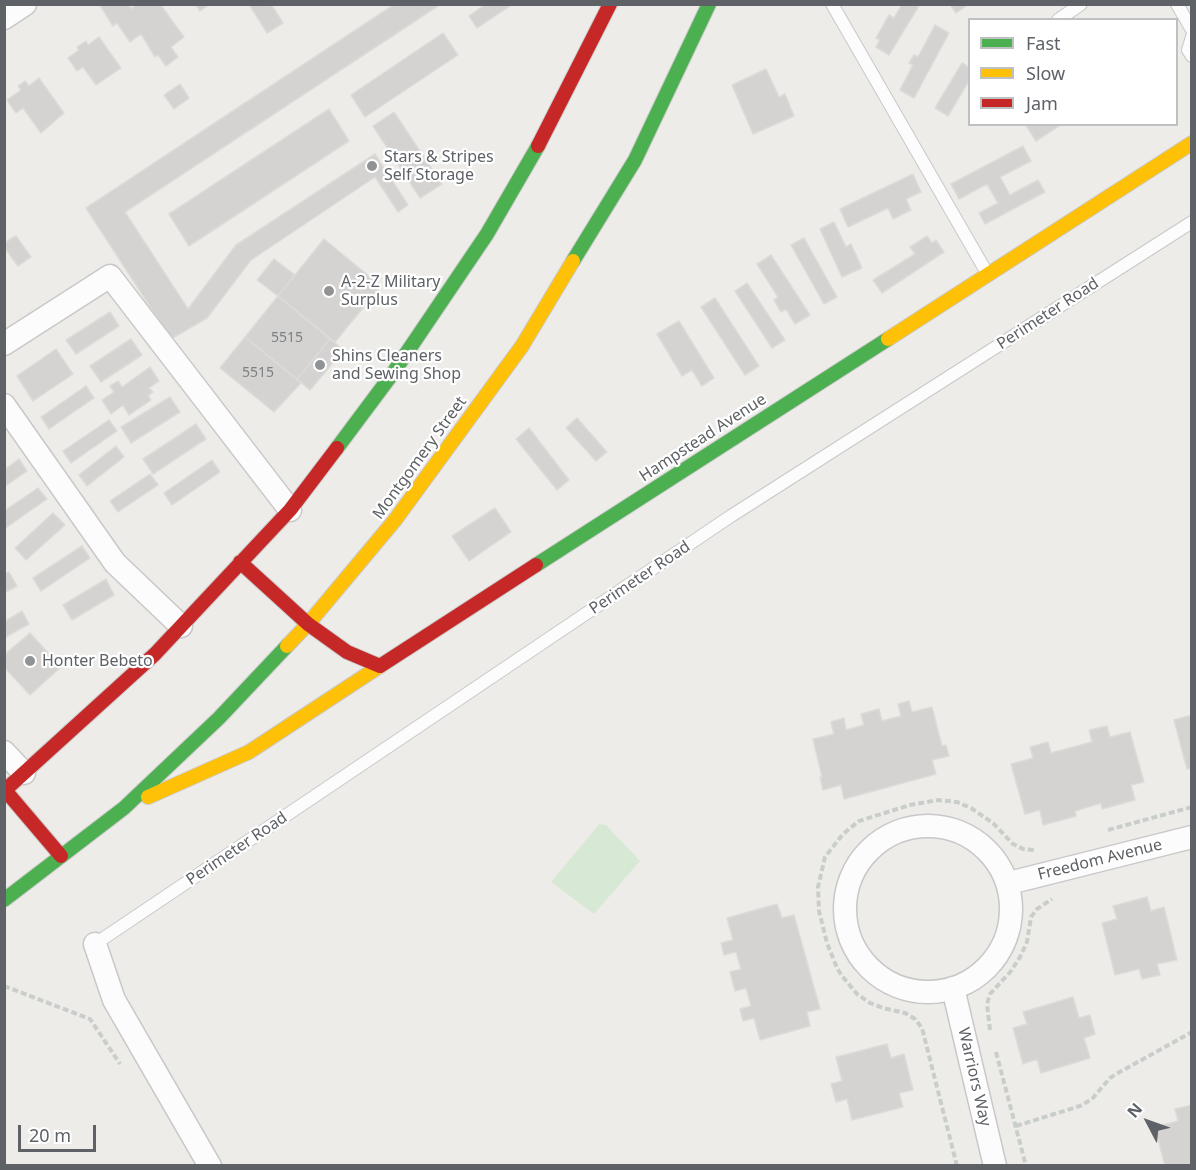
<!DOCTYPE html>
<html>
<head>
<meta charset="utf-8">
<style>
	body { margin:0 }
	#map { position:relative; width:1196px; height:1170px; overflow:hidden; background:#eeece9; font-family:"Noto Sans",sans-serif }
	canvas { display:block }
	.frame { position:absolute; inset:0; border:6px solid #5e6266; pointer-events:none }
	.legend { position:absolute; left:968px; top:18px; width:210px; height:108px; box-sizing:border-box; background:#fff; border:2px solid #bfc0c2; margin:0; padding:8px 10px; list-style:none; font-size:18px; color:#5e6266 }
	.legend li { display:flex; align-items:center; gap:12px; height:30px }
	.legend b { width:30px; border:2px solid #bfc0c2 }
	.north { position:absolute; left:1118px; top:1092px; width:60px; height:60px; -webkit-text-stroke:4px #fff; paint-order:stroke; rotate:311deg; font-size:16px; font-weight:700; line-height:24px; text-align:center; color:#5e6266 }
	.north::after { content:''; display:block; margin:auto; width:21px; height:27px; background:#5e6266; clip-path:polygon(50% 0,100% 100%,50% 72%,0 100%) }
	.scale { position:absolute; left:18px; top:1125px; width:78px; height:27px; box-sizing:border-box; border:3px solid #5e6266; border-top:0; padding-left:8px; font-size:18px; line-height:21px; white-space:nowrap; color:#5e6266; -webkit-text-stroke:4px #fff; paint-order:stroke }
</style>
</head>
<body>
<div id="map">
<canvas width="1196" height="1170"></canvas>
<div class="frame"></div>
<ul class="legend">
<li><b style="height:8px;background:#4caf50"></b>Fast</li>
<li><b style="height:8px;background:#ffc107"></b>Slow</li>
<li><b style="height:8px;background:#c62828"></b>Jam</li>
</ul>
<div class="north">N</div>
<div class="scale">20 m</div>
</div>
<script>
const context = document.querySelector('canvas').getContext('2d');
context.lineJoin = 'round';
function fill(path, color) { context.fillStyle = color; context.fill(path, 'evenodd'); }
const toPath = rows => new Path2D(rows.map(r => 'M' + r).join(''));
function stroke(path, color, width, dash) { context.strokeStyle = color; context.lineWidth = width; context.lineCap = dash ? 'butt' : 'round'; context.setLineDash(dash || []); context.stroke(path); }
function write(font, color, halo, rows, align = 'center') {
  context.font = font + ' "Noto Sans",sans-serif'; context.lineWidth = 4.5; context.setLineDash([]); context.textBaseline = 'middle'; context.strokeStyle = halo; context.fillStyle = color; for (const [text, x, y, turn = 0] of rows) {
    context.save(); context.translate(x, y); context.rotate((+turn || 0) * Math.PI / 180); context.textAlign = isNaN(turn) ? turn : align; if (halo) context.strokeText(text, 0, 0); context.fillText(text, 0, 0); context.restore();
  }
}
fill(toPath([
	[599,824,606,825,640,861,594,914,551,882]
]), '#d7e9d5');
const building = toPath([
	[99,4,128,4,131,9,137,4,160,4,184,37,171,47,178,57,166,66,158,55,155,57,141,34,130,42,117,23,113,26,99,4],
	[195,4,210,4,200,11,195,4],
	[249,4,271,4,283,23,267,33,249,4],
	[395,4,441,4,125,212,188,309,236,245,375,154,408,205,398,212,375,177,251,260,207,318,171,339,86,208,395,4],
	[486,4,513,4,477,28,469,16,486,4],
	[902,4,920,4,889,55,876,47,880,40,876,38,889,15,894,18,902,4],
	[950,4,969,4,956,13,950,4],
	[935,25,949,33,914,98,900,90,913,65,909,63,914,55,918,57,935,25],
	[443,33,458,55,365,117,351,95,443,33],
	[99,37,121,68,96,85,83,67,77,71,68,58,79,50,77,47,86,41,88,45,99,37],
	[962,63,970,68,970,79,948,116,935,108,962,63],
	[766,69,779,97,785,94,794,116,753,134,732,85,766,69],
	[39,78,64,113,41,133,23,108,16,113,7,100,21,90,18,86,25,81,29,86,39,78],
	[180,84,189,98,174,109,164,95,180,84],
	[329,109,349,141,189,246,169,214,329,109],
	[394,112,442,184,420,198,373,126,394,112],
	[1025,124,1062,124,1036,141,1025,124],
	[1023,146,1031,161,1000,177,1010,195,1038,180,1045,192,985,224,979,213,998,203,987,184,959,199,951,184,1023,146],
	[913,174,921,192,906,199,911,210,893,219,888,208,848,227,840,209,913,174],
	[834,222,846,247,851,244,862,268,842,277,820,229,834,222],
	[16,236,31,257,18,266,4,247,4,243,16,236],
	[927,236,932,243,936,240,944,252,882,293,873,280,915,254,910,247,927,236],
	[804,238,837,297,824,304,791,245,804,238],
	[324,239,381,286,335,342,278,296,324,239],
	[771,255,810,315,795,324,786,309,781,312,774,300,778,297,757,264,771,255],
	[274,259,295,275,278,296,257,280,274,259],
	[747,283,785,340,772,348,735,291,747,283],
	[278,296,330,339,297,379,245,337,278,296],
	[715,298,759,366,745,375,701,307,715,298],
	[110,312,119,326,76,354,66,340,110,312],
	[679,321,714,378,702,386,692,370,682,376,657,334,679,321],
	[245,337,301,383,274,412,220,368,245,337],
	[131,339,142,355,101,382,90,366,131,339],
	[330,339,344,350,310,390,297,379,330,339],
	[56,349,73,374,33,401,17,376,56,349],
	[150,367,159,381,149,388,153,392,148,396,151,400,129,415,123,405,111,414,102,400,114,392,110,386,118,381,122,387,150,367],
	[86,386,94,398,49,429,41,417,86,386],
	[170,397,180,412,131,443,121,427,170,397],
	[577,418,607,452,596,461,566,428,577,418],
	[109,420,117,431,71,463,63,451,109,420],
	[196,424,206,439,153,474,143,459,196,424],
	[529,428,569,480,557,490,516,439,529,428],
	[116,446,124,457,87,486,79,475,116,446],
	[19,459,27,471,4,487,4,470,19,459],
	[212,460,220,472,172,505,164,493,212,460],
	[150,474,158,485,118,512,110,501,150,474],
	[38,488,47,499,4,529,4,511,38,488],
	[495,508,511,532,469,561,452,536,495,508],
	[53,513,65,525,26,560,15,548,53,513],
	[82,546,90,558,41,591,33,578,82,546],
	[9,572,17,586,4,593,4,574,9,572],
	[106,579,114,595,72,620,63,605,106,579],
	[22,611,29,624,4,638,4,622,22,611],
	[30,633,61,667,30,695,4,667,4,655,30,633],
	[909,701,912,712,932,707,942,746,946,745,949,756,932,760,936,774,844,799,841,785,823,790,820,777,822,777,813,739,834,734,831,722,844,718,846,730,864,725,861,714,879,709,882,721,901,716,898,704,909,701],
	[1192,715,1192,768,1187,769,1174,720,1192,715],
	[1107,726,1110,737,1130,732,1144,782,1131,785,1135,800,1102,809,1101,803,1075,811,1076,816,1043,825,1040,810,1025,814,1011,764,1033,758,1030,747,1048,742,1051,753,1092,742,1089,730,1107,726],
	[1147,897,1151,911,1164,907,1177,960,1157,964,1160,975,1142,979,1139,969,1115,975,1102,923,1117,919,1113,906,1147,897],
	[777,904,782,918,794,915,820,1009,807,1012,810,1026,760,1040,754,1018,743,1021,740,1009,751,1006,746,988,735,991,730,972,741,969,736,952,724,955,721,943,733,940,727,918,777,904],
	[1073,997,1079,1018,1090,1015,1095,1034,1084,1038,1090,1058,1041,1073,1037,1059,1023,1064,1013,1028,1027,1024,1023,1012,1073,997],
	[887,1044,891,1058,904,1054,913,1090,899,1093,903,1107,852,1120,847,1099,836,1102,831,1084,842,1081,836,1057,887,1044],
	[1192,1105,1192,1166,1165,1166,1155,1127,1178,1121,1175,1109,1192,1105]
]);
fill(building, '#d5d3d2');
stroke(building, '#dddbd8', 1.5);
const lane = toPath([
	[832,4,987,273],
	[1177,4,1192,30],
	[1058,20,1081,4],
	[1192,37,1188,50,1192,56],
	[95,944,731,516,1192,222]
]);
const street = toPath([
	[4,18,25,4],
	[4,344,110,276,290,510],
	[4,405,115,563,181,626],
	[4,752,24,773],
	'845 909a83 83 0 1 1 166 0a83 83 0 1 1-166 0Z',
	[1009,883,1192,837],
	[95,944,114,1000,210,1166],
	[953,988,995,1166]
]);
const fast = toPath([
	[573,261,635,160,709,4],
	[337,448,393,373,487,234,538,146],
	[536,565,888,339],
	[4,900,124,808,219,718,287,646]
]);
const slow = toPath([
	[888,339,1192,143],
	[287,646,308,624,395,520,522,346,573,261],
	[148,797,249,752,380,666]
]);
const jam = toPath([
	[538,146,610,4],
	[240,562,308,624,347,652,380,666,536,565],
	[5,790,61,856],
	[4,791,155,654,290,510,337,448]
]);
stroke(lane, '#c8c8c8', 14);
stroke(street, '#c8c8c8', 25);
stroke(fast, '#c9c9c9', 16);
stroke(slow, '#c9c9c9', 16);
stroke(jam, '#c9c9c9', 16);
stroke(toPath([
	[1108,830,1192,807],
	[4,986,90,1019,120,1064],
	[990,1030,987,1004,990,994,1011,971,1020,957,1027,942,1031,917,1037,909,1052,899],
	[996,1052,1026,1166],
	[1016,1126,1080,1106,1092,1099,1110,1078,1118,1073,1192,1032],
	[957,1166,922,1028,915,1019,905,1013,883,1008,870,1003,857,994,842,976,837,968,827,943,819,911,818,887,825,857,843,834,859,821,910,805,938,800,957,802,971,808,993,823,1013,844,1023,849,1034,850]
]), '#c9cecb', 4, [6, 3]);
stroke(lane, '#fcfcfc', 12);
stroke(street, '#fcfcfc', 22);
stroke(fast, '#4caf50', 14);
stroke(slow, '#ffc107', 14);
stroke(jam, '#c62828', 14);
for (const [x, y, r, color] of [
	[372,166,6,"#909294"],
	[329,291,6,"#909294"],
	[320,365,6,"#909294"],
	[30,661,6,"#909294"]
]) { const dot = new Path2D(); dot.arc(x, y, r, 0, 2 * Math.PI); context.fillStyle = color; context.fill(dot); stroke(dot, '#fff', 2); }
write('14px', '#7d8082', null, [
	["5515",287,338],
	["5515",258,373]
]);
write('16px', '#5e6266', '#fff', [
	["Stars & Stripes",384,157],
	["Self Storage",384,175],
	["A-2-Z Military",341,282],
	["Surplus",341,300],
	["Shins Cleaners",332,356],
	["and Sewing Shop",332,374],
	["Honter Bebeto",42,661]
], 'left');
write('16px', '#5e6266', '#fff', [
	["Perimeter Road",1048,314,-33],
	["Hampstead Avenue",703,438,-33],
	["Montgomery Street",420,458,-54],
	["Perimeter Road",640,578,-34],
	["Perimeter Road",237,849,-34],
	["Freedom Avenue",1100,860,-14],
	["Warriors Way",974,1077,77]
]);
</script>
</body>
</html>
